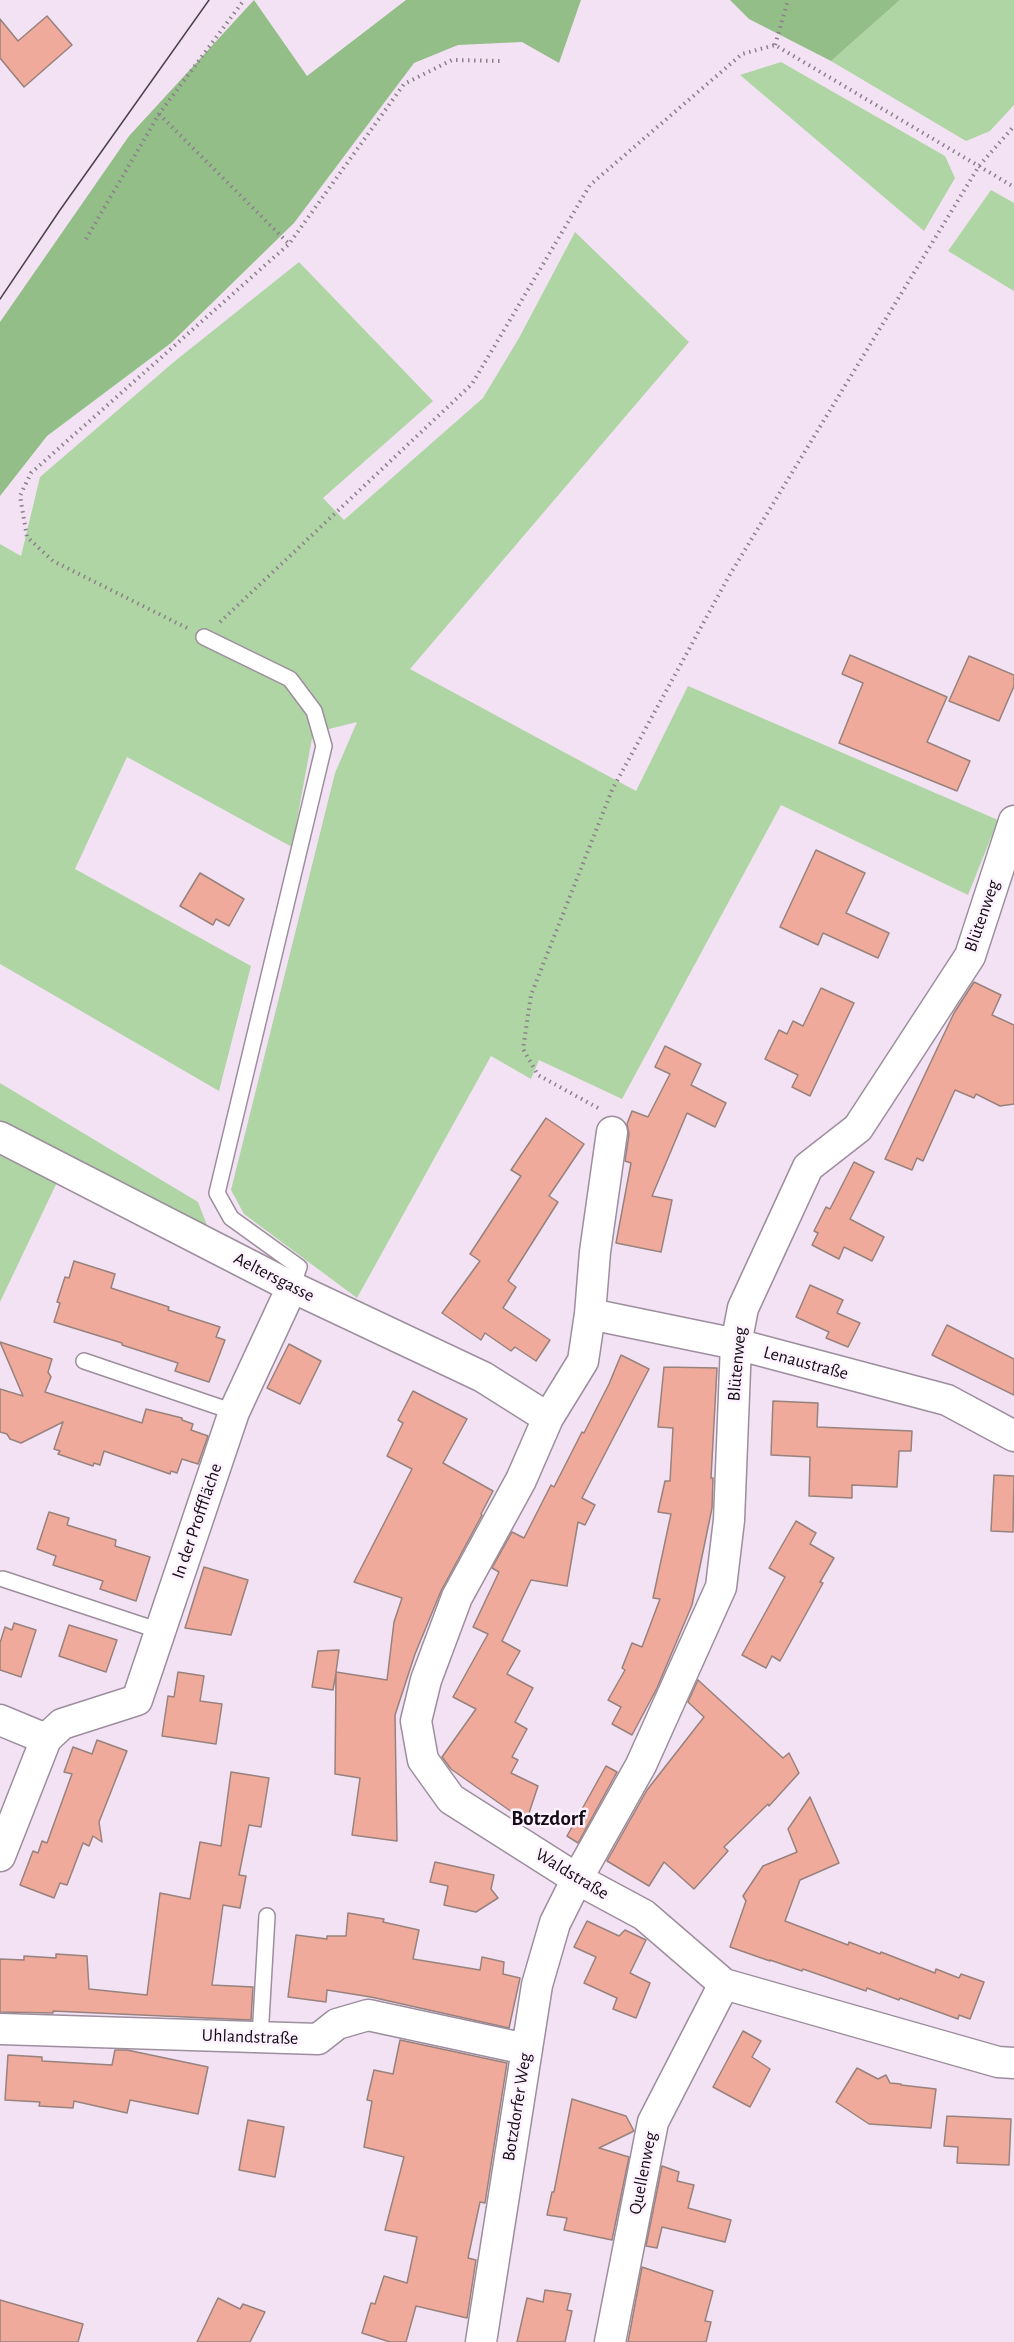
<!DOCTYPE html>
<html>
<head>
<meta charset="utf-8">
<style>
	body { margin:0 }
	canvas { display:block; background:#f3e2f4 }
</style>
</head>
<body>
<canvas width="1014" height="2342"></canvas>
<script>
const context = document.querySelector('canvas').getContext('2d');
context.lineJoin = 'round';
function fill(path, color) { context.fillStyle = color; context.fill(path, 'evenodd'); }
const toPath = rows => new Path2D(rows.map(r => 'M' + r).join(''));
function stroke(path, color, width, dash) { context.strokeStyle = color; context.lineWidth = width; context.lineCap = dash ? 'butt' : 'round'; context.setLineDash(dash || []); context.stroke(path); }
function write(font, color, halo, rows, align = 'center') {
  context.font = font + ' "Alegreya Sans",sans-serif'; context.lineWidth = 5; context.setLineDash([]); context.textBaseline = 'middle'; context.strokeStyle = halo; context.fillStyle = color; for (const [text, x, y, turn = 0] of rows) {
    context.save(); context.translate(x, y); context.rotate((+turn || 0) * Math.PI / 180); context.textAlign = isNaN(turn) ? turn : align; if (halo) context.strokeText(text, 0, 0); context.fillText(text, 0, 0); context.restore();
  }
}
fill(toPath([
	[900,0,1014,0,1014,105,990,131,966,141,831,61],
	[781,62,945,156,955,178,924,231,740,75],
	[991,190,1014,203,1014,291,948,251],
	[575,232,689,342,410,669,636,791,688,686,998,820,968,895,781,805,622,1099,539,1060,531,1079,491,1056,357,1298,244,1214,231,1190,335,773,357,722,313,733,292,847,127,757,75,869,251,966,219,1091,0,964,0,544,21,556,40,477,175,361,299,262,433,401,323,498,344,520,483,398,519,338],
	[0,1083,198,1202,210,1233,0,1123],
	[0,1146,60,1176,0,1302]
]), '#afd5a4');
fill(toPath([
	[254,0,307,76,406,0,581,0,559,63,522,42,458,45,414,63,294,223,171,343,47,436,0,496,0,322,129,136],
	[730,0,900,0,831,61,749,19]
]), '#94be88');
const building = toPath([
	[47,16,72,45,24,87,0,58,0,19,18,41,47,16],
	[850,655,947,697,927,742,970,761,957,791,839,743,863,683,842,674,850,655],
	[969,656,1014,675,1014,686,999,721,949,701,969,656],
	[816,850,865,873,846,913,889,933,878,958,823,933,818,945,780,927,816,850],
	[200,873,244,899,229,926,216,919,213,925,180,906,200,873],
	[974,982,1001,995,992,1015,1014,1025,1014,1104,1000,1106,976,1094,974,1098,955,1090,923,1161,917,1158,912,1170,885,1159,954,1013,974,982],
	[821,988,854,1003,810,1096,792,1087,798,1075,765,1059,779,1030,787,1034,793,1021,803,1026,821,988],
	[665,1046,701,1064,691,1085,726,1103,715,1127,687,1113,652,1196,672,1200,661,1252,616,1243,631,1163,625,1161,629,1134,627,1124,632,1111,648,1117,670,1074,655,1067,665,1046],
	[546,1118,584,1144,549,1196,558,1202,508,1281,516,1287,503,1308,550,1340,536,1361,515,1347,511,1351,485,1333,481,1340,442,1313,480,1261,470,1254,521,1176,511,1170,546,1118],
	[854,1162,874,1172,850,1219,884,1237,872,1261,844,1247,839,1259,812,1245,818,1233,814,1231,826,1207,830,1209,854,1162],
	[74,1261,115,1274,111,1288,169,1307,168,1310,220,1327,216,1337,225,1340,209,1382,175,1371,178,1363,122,1345,122,1343,54,1322,60,1303,57,1302,65,1277,69,1278,74,1261],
	[810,1285,843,1300,837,1313,860,1323,848,1347,826,1338,829,1332,796,1317,810,1285],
	[947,1325,1014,1359,1014,1395,932,1355,947,1325],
	[0,1342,52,1359,48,1372,51,1377,45,1392,142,1423,146,1409,182,1418,182,1420,193,1424,191,1430,208,1436,198,1464,182,1459,177,1473,171,1471,170,1474,104,1451,100,1465,94,1463,93,1466,58,1454,60,1451,54,1449,63,1422,21,1443,10,1439,7,1434,0,1432,0,1389,23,1396,0,1342],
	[289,1344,321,1361,300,1404,267,1388,289,1344],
	[621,1355,649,1369,582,1498,595,1505,585,1525,578,1522,567,1586,531,1580,502,1641,520,1651,507,1674,533,1688,515,1722,527,1729,512,1757,518,1760,511,1773,538,1786,526,1822,451,1769,442,1757,476,1709,453,1697,488,1634,473,1627,499,1572,492,1568,512,1532,524,1538,551,1485,554,1487,582,1432,584,1433,609,1384,621,1355],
	[664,1367,717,1368,711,1478,713,1478,712,1508,692,1605,657,1688,632,1735,612,1724,621,1707,608,1700,625,1670,622,1668,632,1643,642,1647,660,1599,653,1598,671,1514,658,1512,665,1481,670,1481,673,1428,658,1427,664,1367],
	[413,1391,467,1419,443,1463,493,1491,481,1514,482,1515,441,1591,415,1654,395,1715,397,1841,352,1835,360,1778,335,1774,336,1673,333,1690,312,1687,318,1651,339,1650,336,1672,387,1680,394,1622,402,1598,354,1582,412,1469,387,1456,403,1423,398,1420,413,1391],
	[773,1401,818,1403,817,1427,912,1431,911,1451,899,1451,897,1487,852,1485,852,1498,809,1496,810,1457,771,1455,773,1401],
	[994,1475,1014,1476,1013,1532,991,1531,994,1475],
	[49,1512,69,1518,67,1525,116,1540,115,1546,150,1557,136,1601,100,1589,103,1581,53,1565,56,1556,37,1549,49,1512],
	[796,1521,816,1533,810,1544,834,1558,820,1582,823,1583,780,1661,772,1656,766,1668,742,1655,785,1577,769,1568,796,1521],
	[204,1567,248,1580,231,1635,185,1628,204,1567],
	[14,1623,36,1630,21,1677,0,1670,0,1643,5,1627,12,1630,14,1623],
	[69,1625,117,1640,106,1672,59,1656,69,1625],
	[178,1672,204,1676,200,1701,222,1704,216,1744,162,1736,168,1696,174,1697,178,1672],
	[698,1680,783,1758,789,1753,799,1773,769,1806,768,1804,724,1847,728,1851,694,1889,664,1862,649,1886,607,1861,647,1790,704,1717,688,1702,698,1680],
	[97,1740,127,1751,99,1822,102,1842,93,1836,89,1846,83,1843,67,1885,60,1883,54,1898,20,1885,33,1851,38,1853,42,1841,47,1843,72,1774,64,1772,73,1747,92,1754,97,1740],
	[606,1766,617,1772,578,1843,567,1836,606,1766],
	[231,1772,269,1778,261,1827,249,1825,239,1875,246,1876,240,1908,223,1905,212,1985,253,1987,251,2020,53,2011,53,2013,0,2012,0,1959,24,1960,24,1956,56,1958,56,1954,87,1956,89,1989,147,1995,160,1893,190,1899,200,1842,221,1846,231,1772],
	[810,1797,839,1863,800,1880,785,1921,848,1945,849,1942,880,1954,881,1952,935,1973,936,1969,959,1978,961,1974,984,1982,970,2019,959,2015,958,2019,900,1998,899,2000,867,1988,866,1991,803,1969,802,1971,770,1960,770,1961,730,1947,746,1901,743,1896,763,1866,797,1852,788,1829,810,1797],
	[435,1862,494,1875,491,1889,498,1898,476,1912,444,1905,448,1886,430,1882,435,1862],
	[348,1913,384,1919,383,1922,419,1930,413,1959,480,1970,482,1957,504,1962,503,1974,520,1978,509,2028,371,1997,327,1990,326,2002,288,1997,296,1935,327,1939,327,1936,346,1936,348,1913],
	[587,1921,619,1936,625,1930,646,1940,630,1973,650,1983,636,2018,613,2009,617,1998,584,1983,596,1957,574,1947,587,1921],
	[743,2031,761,2041,752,2057,770,2069,750,2107,713,2087,743,2031],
	[400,2040,507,2063,485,2203,480,2202,468,2258,476,2260,467,2318,416,2306,406,2342,390,2342,362,2333,371,2303,375,2304,384,2276,407,2283,417,2237,385,2230,404,2157,364,2147,372,2101,367,2100,374,2070,393,2074,400,2040],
	[115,2050,127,2050,208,2067,198,2114,130,2100,127,2113,74,2101,73,2108,39,2106,40,2102,5,2100,8,2055,42,2057,42,2061,112,2065,115,2050],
	[857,2068,878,2079,886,2075,890,2083,901,2084,901,2085,936,2089,931,2128,869,2124,836,2102,857,2068],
	[572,2099,626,2116,634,2131,599,2148,629,2157,612,2240,564,2230,567,2218,547,2215,552,2192,554,2192,572,2099],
	[947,2116,1011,2119,1009,2165,957,2163,958,2147,944,2146,947,2116],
	[248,2120,284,2127,275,2177,239,2170,248,2120],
	[662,2166,679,2172,677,2181,694,2185,688,2208,731,2220,725,2242,662,2227,657,2248,646,2246,662,2166],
	[642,2267,713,2291,705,2321,711,2322,706,2342,628,2342,642,2267],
	[545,2290,571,2294,567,2310,572,2311,565,2342,517,2342,527,2298,543,2302,545,2290],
	[218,2298,240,2309,243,2304,265,2312,250,2342,197,2342,218,2298],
	[0,2300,83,2324,78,2342,0,2342,0,2300]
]);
fill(building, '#f0aa9b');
stroke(building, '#98827d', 1.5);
const lane = toPath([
	[204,637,290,679,314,711,324,746,217,1193,231,1218,299,1267,292,1287],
	[84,1361,234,1412],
	[3,1579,160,1631],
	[260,2038,267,1916]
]);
const street = toPath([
	[612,1132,595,1252,590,1314,583,1361,548,1418,521,1480,457,1597,426,1680,416,1721,423,1760,451,1799,577,1879,644,1915,724,1984,998,2062,1014,2063],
	[0,1137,292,1287,483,1377,548,1418],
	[590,1314,736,1344,947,1400,1014,1436],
	[0,1720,46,1739],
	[0,1856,46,1739,62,1724,137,1700,234,1412,292,1287],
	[0,2029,318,2039,337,2024,368,2015,526,2049],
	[481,2342,537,1985,555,1923,577,1879,641,1765,721,1587,729,1520,736,1344,743,1308,808,1167,858,1128,970,956,1014,821],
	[610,2342,653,2122,724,1984]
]);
stroke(lane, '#9d8e9e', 18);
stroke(street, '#9d8e9e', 33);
stroke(toPath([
	[775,45,788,0],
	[159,114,289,244],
	[86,239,159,114,244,0],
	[220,622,472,384,590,185,742,54,775,45,1014,187],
	[187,628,53,561,27,537,20,496,31,473,289,244,404,84,452,60,500,61],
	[598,1108,538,1075,523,1049,531,995,612,790,729,576,979,166,1014,126]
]), '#8c808c', 4, [1.5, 4.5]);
stroke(lane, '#fff', 15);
stroke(street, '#fff', 30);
stroke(toPath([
	[0,299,60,210,209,0]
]), '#4a424a', 1.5);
write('18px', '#120d12', '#fef1ff', [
	["Blütenweg",982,916,-71],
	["Aeltersgasse",274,1277,27],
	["Lenaustraße",806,1363,15],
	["Blütenweg",737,1364,-85],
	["In der Profffläche",197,1521,-71],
	["Waldstraße",572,1874,31],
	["Uhlandstraße",250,2037,2],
	["Botzdorfer Weg",517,2107,-81],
	["Quellenweg",643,2173,-79]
]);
write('bold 21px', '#120d12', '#fef1ff', [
	["Botzdorf",548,1819]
]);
</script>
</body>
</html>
